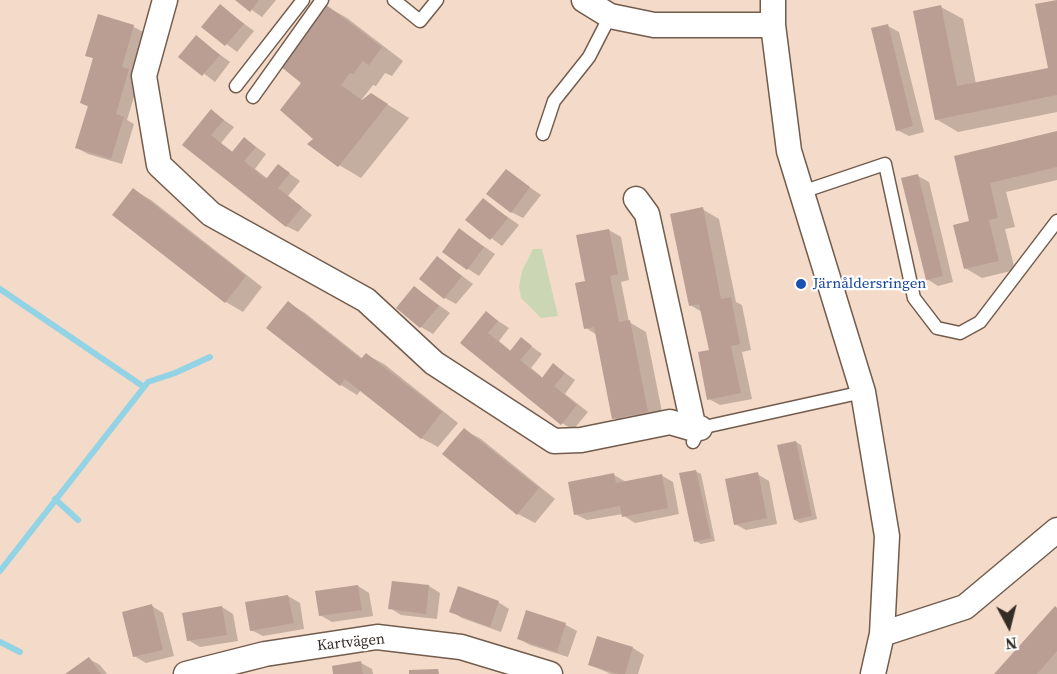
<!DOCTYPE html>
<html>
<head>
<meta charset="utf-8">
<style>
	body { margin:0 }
	#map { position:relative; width:1057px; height:674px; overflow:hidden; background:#f4dac8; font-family:"Source Serif 4",serif }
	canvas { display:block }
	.north { position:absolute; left:979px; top:596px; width:60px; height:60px; -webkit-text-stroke:4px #fff; paint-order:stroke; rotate:173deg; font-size:16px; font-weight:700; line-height:24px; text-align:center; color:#362c26 }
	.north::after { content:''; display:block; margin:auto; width:21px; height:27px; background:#362c26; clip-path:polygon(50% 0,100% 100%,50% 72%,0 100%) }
</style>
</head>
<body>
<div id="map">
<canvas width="1057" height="674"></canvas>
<div class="north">N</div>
</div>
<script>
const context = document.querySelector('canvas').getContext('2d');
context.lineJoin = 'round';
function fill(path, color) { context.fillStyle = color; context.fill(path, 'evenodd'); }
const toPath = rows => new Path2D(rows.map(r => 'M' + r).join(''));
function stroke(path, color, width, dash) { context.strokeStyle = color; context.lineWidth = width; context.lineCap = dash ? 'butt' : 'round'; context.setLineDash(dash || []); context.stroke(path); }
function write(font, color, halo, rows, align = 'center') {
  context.font = font + ' "Source Serif 4",serif'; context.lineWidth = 4.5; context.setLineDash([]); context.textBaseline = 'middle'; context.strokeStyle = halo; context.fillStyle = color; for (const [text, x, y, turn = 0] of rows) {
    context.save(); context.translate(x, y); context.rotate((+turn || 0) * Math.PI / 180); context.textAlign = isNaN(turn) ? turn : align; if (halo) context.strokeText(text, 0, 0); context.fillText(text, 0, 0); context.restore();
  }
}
fill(toPath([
	[533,249,542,249,558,316,541,318,521,298,519,286,522,271]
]), '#cbd6b5');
fill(toPath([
	[237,0,276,0,262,17],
	[1057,1,1057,112,958,132,936,119,941,7,963,19,976,84,1050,69],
	[220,6,254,31,237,52,204,27],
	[326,6,347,18,403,61,392,76,385,73,376,86,373,85,359,103,371,94,409,118,361,178,339,165,316,139,304,83],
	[99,16,134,27,145,33,140,77,127,120,134,124,122,164,88,154,77,148,89,107,81,103,94,59,87,55],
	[888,26,899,32,924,132,909,136,897,130],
	[196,37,230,62,215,82,181,56],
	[211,111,234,127,221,143,234,153,245,139,266,154,255,169,268,179,279,166,300,181,288,196,312,215,298,232,286,226,184,145],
	[1057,133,1057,180,1006,192,1015,227,1005,229,1015,270,982,278,965,268,971,222,955,157],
	[506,171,541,195,523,218,511,212],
	[918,176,929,182,953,282,938,286,927,279],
	[134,190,151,200,262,287,243,312,226,302,114,215],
	[484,200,519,225,502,246,467,220],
	[702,209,719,219,736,302,742,305,751,350,742,352,752,399,720,405,709,399,710,351,702,312,690,305],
	[460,230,495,254,479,276,468,269],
	[609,230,621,237,629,280,621,282,629,322,646,332,664,422,631,428,614,418,597,335,586,328,587,282],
	[438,258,473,284,456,304,445,298],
	[415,288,450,313,433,334,421,327,398,307],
	[288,303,305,313,363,359,367,355,384,364,458,423,438,447,421,438,361,390,357,395,341,385],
	[486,313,509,328,499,341,511,351,521,339,542,354,531,368,543,378,554,365,575,380,565,394,588,412,573,430,562,423,462,343],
	[464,430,481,439,555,499,535,523,518,514],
	[796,442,801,445,817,519,800,523,795,520],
	[695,471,701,474,715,541,701,544,695,541],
	[757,474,769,481,777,524,746,530,735,524],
	[614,475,626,482,661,475,673,482,679,514,635,523,624,516,623,514,587,520,575,514],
	[358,586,369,593,373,616,332,622,320,615],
	[429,586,440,593,437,619,401,615,390,608],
	[288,596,300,603,304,629,263,636,251,630],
	[498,602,509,609,501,632,462,618,451,611],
	[152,606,163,613,174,656,146,663,134,656],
	[222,607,233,614,238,641,200,647,188,640],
	[1057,609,1057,674,996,674],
	[527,612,566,625,577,631,568,657,530,645,519,639],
	[598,638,633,648,644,655,638,674,611,674,590,665],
	[89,659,100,665,107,674,67,674],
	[361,663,372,669,373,674,334,674]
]), '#0003');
stroke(toPath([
	[0,289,144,387],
	[55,499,78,520],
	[0,571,148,382,175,373,210,357],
	[0,642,20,652]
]), '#92d4e5', 6);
fill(toPath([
	[235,0,259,0,250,12],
	[1057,0,1057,95,935,120,913,11,941,5,957,86,1048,68,1035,4],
	[220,4,244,24,225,46,201,27],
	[325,4,382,47,369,65,363,61,353,74,350,73,341,85,362,100,371,93,388,104,338,167,307,144,313,139,280,110,301,83,280,66],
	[98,14,134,25,122,67,129,69,116,114,124,117,111,159,75,148,88,106,80,103,93,58,85,56],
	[888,24,913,126,896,131,871,28],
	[196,35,220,55,202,76,178,57],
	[211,109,224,120,211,135,232,152,244,137,256,147,244,161,266,179,278,164,290,173,278,188,302,207,286,227,182,145],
	[1057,131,1057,167,990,183,998,218,989,220,999,261,964,269,953,225,969,221,954,156],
	[506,169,530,187,511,213,486,194],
	[918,174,943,276,926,280,901,178],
	[133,188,246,276,225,303,112,215],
	[483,198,508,218,490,240,465,220],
	[703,207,721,299,731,297,740,344,731,346,741,393,707,400,698,352,709,350,699,304,689,306,670,214],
	[459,228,484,247,467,270,442,252],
	[609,229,618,274,610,276,619,322,630,320,648,412,612,419,594,327,584,329,575,283,585,281,576,235],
	[437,256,462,276,444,299,419,279],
	[414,286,439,306,420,328,396,308],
	[288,301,361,359,366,353,442,412,421,439,345,379,340,386,266,328],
	[486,311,498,321,488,333,510,351,521,337,532,346,520,360,542,378,553,363,565,373,554,386,577,405,561,425,460,343],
	[464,428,539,488,517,515,442,454],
	[796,441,812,516,794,520,777,445],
	[696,470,711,538,694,542,679,473],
	[758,472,767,518,734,525,725,479],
	[614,473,616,483,662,474,668,508,622,517,620,506,574,515,568,482],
	[392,581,429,585,426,614,388,609],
	[358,585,362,610,319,616,315,591],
	[458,586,499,601,490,627,449,612],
	[288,595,294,623,250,631,245,602],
	[152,604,163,650,133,657,122,612],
	[222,606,227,635,187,641,182,613],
	[1055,606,1057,608,1057,651,1037,674,994,674],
	[526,610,566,623,557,652,517,639],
	[597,636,633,647,625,674,618,674,588,665],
	[89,657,101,674,65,674],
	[361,661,363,674,333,674,332,666],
	[438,669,439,674,409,674,409,670]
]), '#ba9e93');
const lane = toPath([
	[394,0,420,21,437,0],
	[236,86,303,0],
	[253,97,322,0],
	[543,134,554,101,589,57,610,16],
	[802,192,885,164,914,298,937,328,960,333,980,322,1057,221],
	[693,442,700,428,863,392]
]);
const street = toPath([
	[165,0,144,76,159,165,211,214,366,300,434,363,554,441,581,440,670,422,694,429,700,428],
	[584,0,610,16,654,25,773,25],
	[773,0,773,25,789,151,863,392,887,536,882,634,873,674],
	[636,199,647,214,694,429],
	[882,634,965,607,1057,530],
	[186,674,265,654,377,637,461,647,550,674]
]);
stroke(lane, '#725c4d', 15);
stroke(street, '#725c4d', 27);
stroke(lane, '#fff', 12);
stroke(street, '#fff', 24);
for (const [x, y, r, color] of [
	[801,284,6,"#1a4fb4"]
]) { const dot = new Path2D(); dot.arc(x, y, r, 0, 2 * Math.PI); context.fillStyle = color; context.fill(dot); stroke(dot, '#fff', 2); }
write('15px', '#164399', '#fff', [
	["Järnåldersringen",813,284]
], 'left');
write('15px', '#362c26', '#fff', [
	["Kartvägen",351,643,-6]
]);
</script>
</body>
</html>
